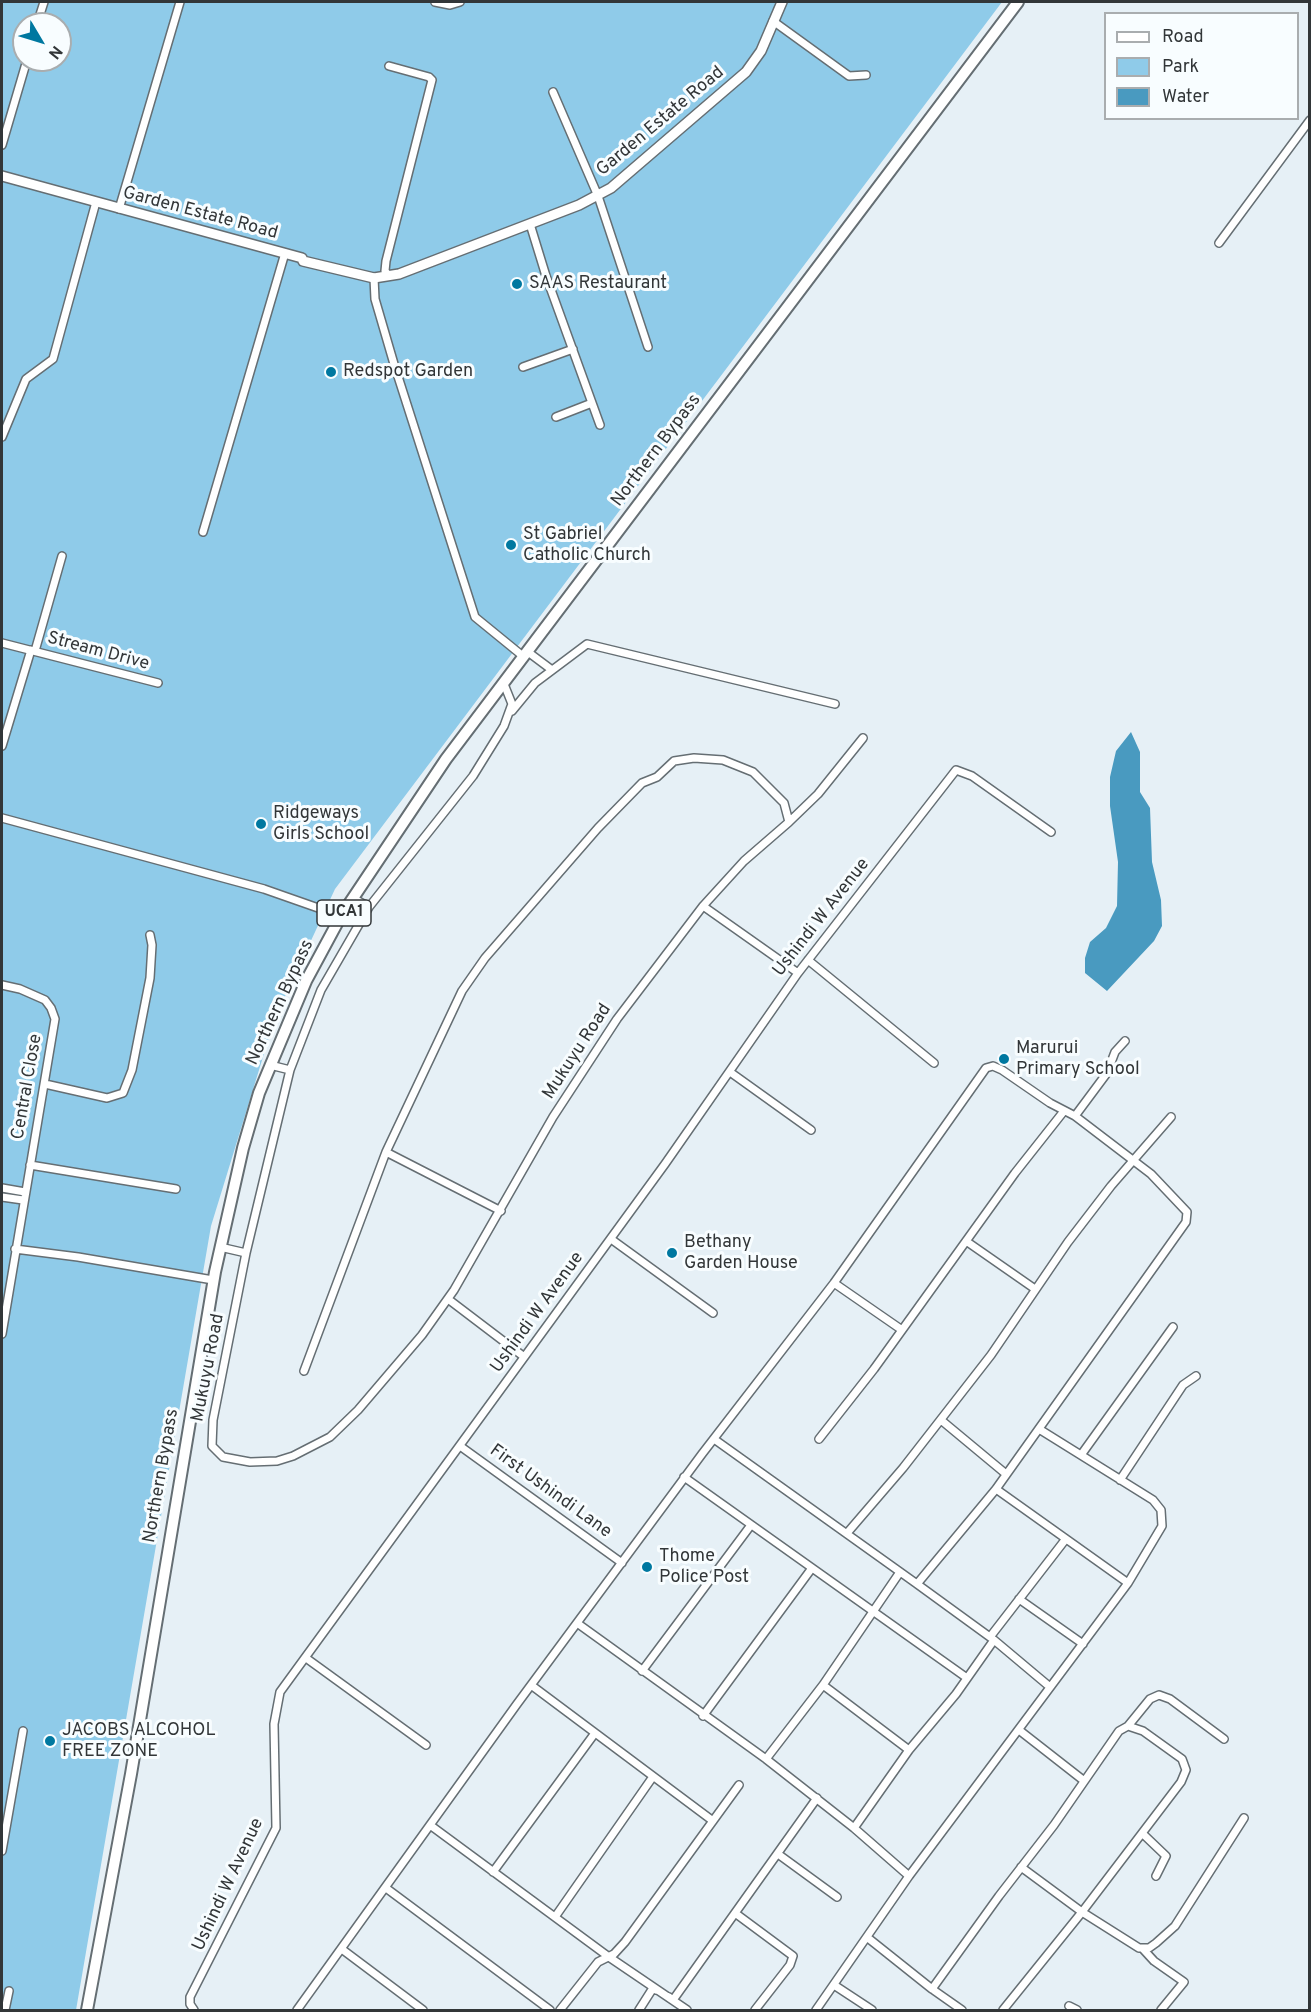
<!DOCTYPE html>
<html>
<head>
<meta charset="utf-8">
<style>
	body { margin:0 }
	#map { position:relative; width:1311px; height:2012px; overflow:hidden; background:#e6f0f6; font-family:Overpass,sans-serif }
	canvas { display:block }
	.frame { position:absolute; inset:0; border:3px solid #323638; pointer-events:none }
	.legend { position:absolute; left:1104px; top:12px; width:195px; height:108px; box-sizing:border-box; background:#f8fdff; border:2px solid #a9adaf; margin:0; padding:8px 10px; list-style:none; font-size:18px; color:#323638 }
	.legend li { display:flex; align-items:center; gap:12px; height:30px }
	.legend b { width:30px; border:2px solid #a9adaf }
	.north { position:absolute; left:12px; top:12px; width:60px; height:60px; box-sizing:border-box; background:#f8fdff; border:2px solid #a9adaf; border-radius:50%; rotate:128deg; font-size:16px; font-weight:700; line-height:24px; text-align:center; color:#323638 }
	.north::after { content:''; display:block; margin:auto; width:21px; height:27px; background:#0078a0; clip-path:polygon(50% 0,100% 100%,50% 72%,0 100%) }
</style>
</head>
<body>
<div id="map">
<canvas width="1311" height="2012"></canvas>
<div class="frame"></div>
<ul class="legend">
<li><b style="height:8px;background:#fff"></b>Road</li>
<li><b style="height:16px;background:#8fcbe9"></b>Park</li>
<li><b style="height:16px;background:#499ac0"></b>Water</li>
</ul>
<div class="north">N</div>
</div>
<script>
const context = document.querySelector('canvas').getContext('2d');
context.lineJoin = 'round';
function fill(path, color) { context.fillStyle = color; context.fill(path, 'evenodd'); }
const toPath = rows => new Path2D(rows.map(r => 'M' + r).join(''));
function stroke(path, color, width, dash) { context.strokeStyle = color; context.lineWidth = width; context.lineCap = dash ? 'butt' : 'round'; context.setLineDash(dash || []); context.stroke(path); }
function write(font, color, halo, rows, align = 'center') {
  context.font = font + ' Overpass,sans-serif'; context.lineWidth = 6; context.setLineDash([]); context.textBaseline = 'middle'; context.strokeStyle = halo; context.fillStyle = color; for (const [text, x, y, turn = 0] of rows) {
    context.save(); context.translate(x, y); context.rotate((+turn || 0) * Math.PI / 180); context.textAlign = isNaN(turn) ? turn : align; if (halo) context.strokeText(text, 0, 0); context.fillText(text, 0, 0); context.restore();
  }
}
fill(toPath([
	[2,2,1002,2,335,889,275,1018,211,1226,76,2010,2,2010],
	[24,24,60,24,60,60,24,60]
]), '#8fcbe9');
fill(toPath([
	[1131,732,1140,752,1140,792,1150,808,1152,862,1161,900,1162,926,1154,941,1107,991,1085,973,1085,958,1090,942,1106,928,1117,906,1118,862,1110,806,1110,777,1116,751]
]), '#499ac0');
const minor = toPath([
	[435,2,450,5,460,2],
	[773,21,849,76,866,75],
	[37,24,44,2],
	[553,92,598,196,648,347],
	[2,145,27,60],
	[119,209,180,2],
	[530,224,546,276,600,425],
	[1219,243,1310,120],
	[389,276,385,271,386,261,432,80,429,77,389,66],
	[374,278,375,299,394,364,475,617,524,657],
	[523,367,573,349],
	[556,417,592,403],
	[2,437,26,379,53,359,96,202],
	[203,532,285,253],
	[2,643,158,683],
	[35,651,62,556],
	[528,652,552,670],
	[512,711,535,683,587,644,835,704],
	[2,746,31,650],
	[2,818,264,889,341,916],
	[789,822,818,794,863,738],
	[353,898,369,907],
	[703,906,798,973],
	[808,960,934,1063],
	[2,985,20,989,45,1000,51,1008,55,1019,2,1334],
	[270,1065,290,1070],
	[730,1072,811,1130],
	[45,1084,107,1098,123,1093,132,1070,150,978,152,945,150,935],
	[1075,1116,1107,1073,1115,1052,1125,1041],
	[386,1152,501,1211],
	[30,1165,176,1189],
	[2,1188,25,1192],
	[2,1197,23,1200],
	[611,1239,713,1313],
	[966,1241,1035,1289],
	[220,1247,246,1253],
	[15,1249,78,1257,213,1280],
	[834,1283,902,1330],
	[448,1299,523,1356],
	[304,1371,386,1152,462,991,485,958,598,828,642,783,657,777,674,761,694,758,723,760,753,772,784,803,789,822,744,861,703,906,617,1019,553,1117,454,1290,422,1335,358,1410,330,1437,293,1456,277,1461,250,1462,223,1457,212,1446,213,1420,246,1253,290,1070,321,990,369,907,473,776,504,726,512,704,504,684],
	[941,1420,1006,1474],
	[1039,1429,1153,1500,1161,1510,1162,1526,1128,1583],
	[819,1439,874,1369,1015,1173,1064,1111],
	[460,1446,622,1563],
	[1081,1455,1173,1327],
	[684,1477,967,1678],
	[1120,1480,1183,1385,1196,1376],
	[848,1532,903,1468,991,1355,1068,1242,1111,1186,1171,1117],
	[917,1584,994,1640,1050,1687],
	[1019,1599,1083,1644],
	[577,1623,766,1759,854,1828,909,1876,816,2010],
	[990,1637,1065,1540],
	[306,1658,426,1745],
	[642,1671,751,1525],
	[531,1685,713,1821],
	[823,1685,909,1750,854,1828],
	[703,1716,812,1568],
	[1128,1726,1150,1699,1159,1695,1170,1699,1224,1739],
	[1019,1730,1083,1780],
	[909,1750,956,1694,994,1640],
	[766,1759,823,1685,900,1572],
	[430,1825,609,1957,687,2010],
	[1143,1834,1166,1856,1156,1876],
	[2,1851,23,1731],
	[778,1854,837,1897],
	[493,1872,595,1733],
	[909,1876,1128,1583,996,1489],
	[386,1888,550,2010],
	[735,1913,793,1956,790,1965,755,2010],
	[555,1917,652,1778],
	[868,1938,932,1989,999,1896,1054,1825,1119,1731,1128,1726,1143,1731,1182,1759,1186,1770,1181,1782,1082,1912,1021,1867],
	[1143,1949,1154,1961,1184,1982,1161,2010],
	[343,1950,423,2010],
	[834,1985,872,2010],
	[932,1989,962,2010],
	[669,1997,673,2000,817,1798],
	[1069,2006,1077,2010],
	[5,2010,9,1991],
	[194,2010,190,2004,190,1997,276,1828,274,1724,280,1692,665,1164,798,973,956,770,972,776,1051,832],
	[297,2010,517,1704,702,1454,834,1283,986,1068,993,1066,1002,1070,1050,1103,1075,1116,1151,1174,1187,1212,1186,1222,996,1489,917,1584,714,1439],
	[560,2010,598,1962,614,1954,625,1942,739,1785],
	[639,2010,653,1988,656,1990],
	[1003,2010,1082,1912,1139,1948,1149,1948,1156,1943,1175,1926,1244,1818]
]);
const tertiary = toPath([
	[2,176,302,258,303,261,374,278,399,274,579,205,611,188,746,72,761,51,782,2]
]);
const primary = toPath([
	[87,2010,131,1774,215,1272,243,1148,259,1093,306,981,341,916,446,759,1018,2]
]);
stroke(minor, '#656e73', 10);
stroke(tertiary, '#656e73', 12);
stroke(primary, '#656e73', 14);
stroke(minor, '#fff', 7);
stroke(tertiary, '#fff', 9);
stroke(primary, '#fff', 10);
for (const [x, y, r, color] of [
	[517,284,6,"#0078a0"],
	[331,372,6,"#0078a0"],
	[511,545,6,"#0078a0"],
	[261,824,6,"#0078a0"],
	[1004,1059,6,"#0078a0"],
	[672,1253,6,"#0078a0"],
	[647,1567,6,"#0078a0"],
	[50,1741,6,"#0078a0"]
]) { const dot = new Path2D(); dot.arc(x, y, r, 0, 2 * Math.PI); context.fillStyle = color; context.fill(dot); stroke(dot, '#f8fdff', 2); }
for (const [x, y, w] of [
	[344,913,54]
]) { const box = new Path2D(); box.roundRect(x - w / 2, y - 13, w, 26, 4.5); context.fillStyle = '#f8fdff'; context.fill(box); stroke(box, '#323638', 1.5); }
write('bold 16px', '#323638', null, [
	["UCA1",344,913]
]);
write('18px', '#323638', '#f8fdff', [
	["Garden Estate Road",661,122,-40],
	["Garden Estate Road",200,214,15],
	["Northern Bypass",657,451,-53],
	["Stream Drive",98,652,15],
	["Ushindi W Avenue",822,918,-52],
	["Northern Bypass",281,1003,-65],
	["Mukuyu Road",578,1052,-57],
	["Central Close",28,1087,-80],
	["Ushindi W Avenue",538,1313,-54],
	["Mukuyu Road",209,1368,-79],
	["Northern Bypass",162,1476,-80],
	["First Ushindi Lane",550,1492,36],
	["Ushindi W Avenue",229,1885,-65]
]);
write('18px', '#323638', '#f8fdff', [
	["SAAS Restaurant",529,284],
	["Redspot Garden",343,372],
	["St Gabriel",523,535],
	["Catholic Church",523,556],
	["Ridgeways",273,814],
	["Girls School",273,835],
	["Marurui",1016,1049],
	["Primary School",1016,1070],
	["Bethany",684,1243],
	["Garden House",684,1264],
	["Thome",659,1557],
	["Police Post",659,1578],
	["JACOBS ALCOHOL",62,1731],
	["FREE ZONE",62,1752]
], 'left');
</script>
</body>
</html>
